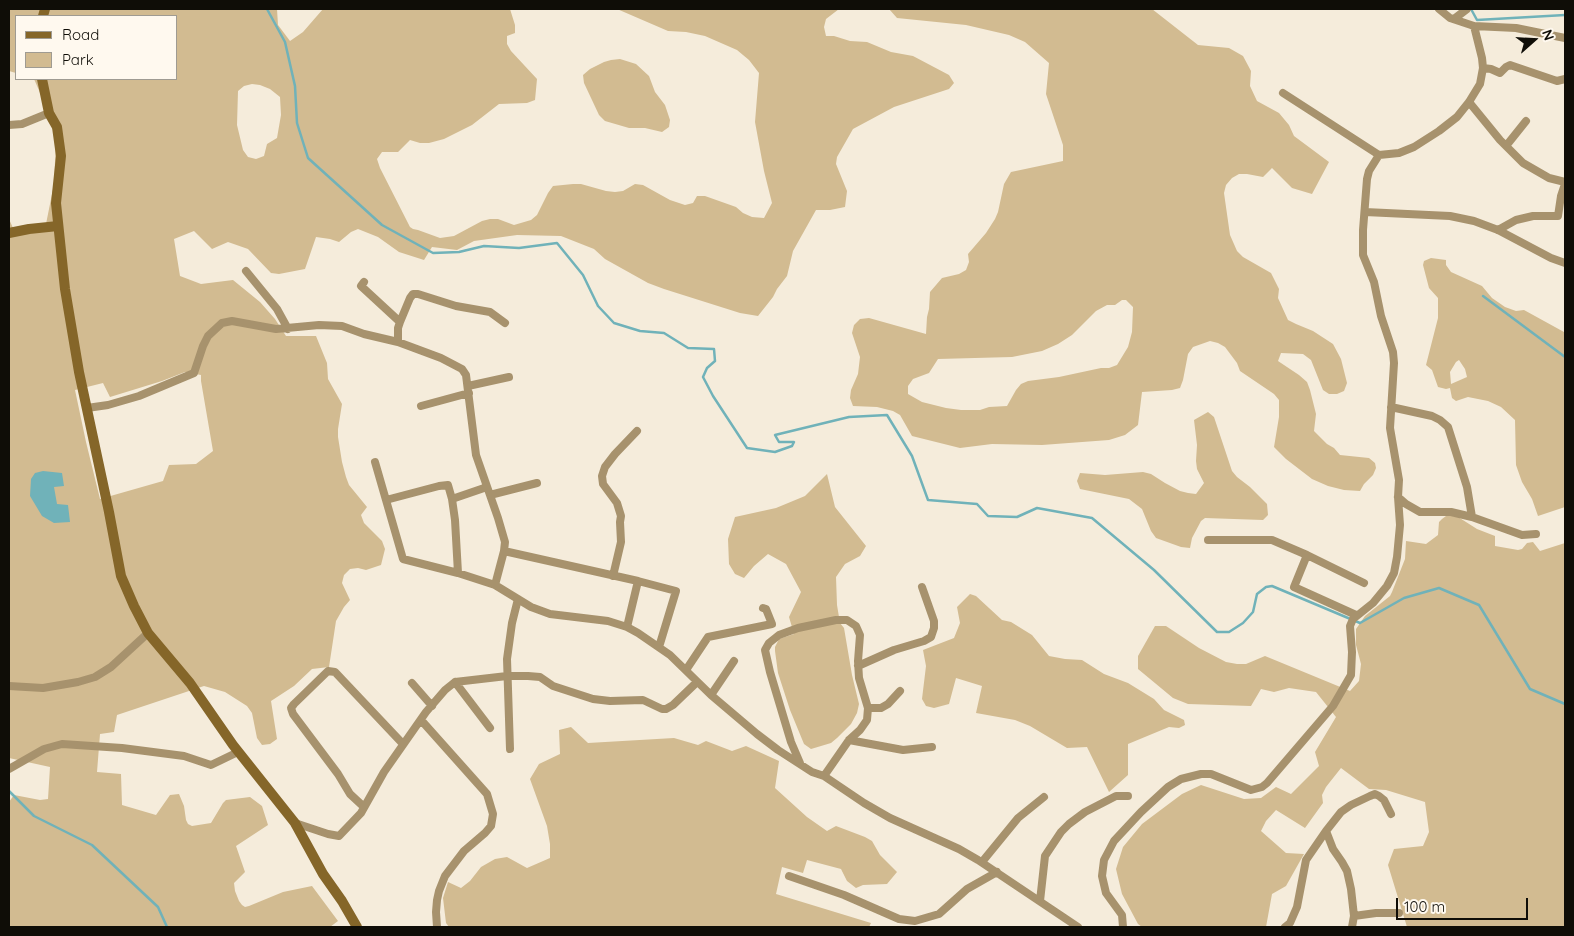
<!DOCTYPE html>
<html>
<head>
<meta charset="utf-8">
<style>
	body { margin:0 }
	#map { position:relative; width:1574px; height:936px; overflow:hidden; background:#f5ecdb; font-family:Quicksand,sans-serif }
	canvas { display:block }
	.frame { position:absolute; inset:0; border:10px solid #0f0d07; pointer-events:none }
	.legend { position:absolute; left:15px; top:15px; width:162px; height:65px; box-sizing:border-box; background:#fff9ef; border:1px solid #9f9b92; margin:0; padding:6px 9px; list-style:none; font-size:15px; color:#0f0d07 }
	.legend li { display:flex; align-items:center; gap:10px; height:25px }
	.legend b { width:25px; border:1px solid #9f9b92 }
	.north { position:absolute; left:1509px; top:15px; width:50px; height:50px; -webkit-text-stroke:4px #fff9ef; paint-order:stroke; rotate:71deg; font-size:14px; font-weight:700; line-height:20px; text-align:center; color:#0f0d07 }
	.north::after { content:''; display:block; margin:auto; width:18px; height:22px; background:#0f0d07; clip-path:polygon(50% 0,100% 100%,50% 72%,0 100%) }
	.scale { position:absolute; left:1396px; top:898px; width:132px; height:22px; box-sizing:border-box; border:2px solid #0f0d07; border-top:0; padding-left:6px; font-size:15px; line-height:18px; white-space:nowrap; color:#0f0d07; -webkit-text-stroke:4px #fff9ef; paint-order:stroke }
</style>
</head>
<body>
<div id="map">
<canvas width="1574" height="936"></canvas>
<div class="frame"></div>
<ul class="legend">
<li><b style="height:6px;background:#856629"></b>Road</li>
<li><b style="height:14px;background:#d2bb91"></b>Park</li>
</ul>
<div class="north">N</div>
<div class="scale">100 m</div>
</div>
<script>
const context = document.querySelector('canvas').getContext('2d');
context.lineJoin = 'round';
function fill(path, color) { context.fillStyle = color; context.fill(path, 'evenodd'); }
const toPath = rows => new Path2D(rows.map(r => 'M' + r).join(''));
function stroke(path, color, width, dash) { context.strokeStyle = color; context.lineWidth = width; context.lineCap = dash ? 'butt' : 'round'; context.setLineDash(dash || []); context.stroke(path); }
fill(toPath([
	[9,9,277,9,278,25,290,41,303,32,323,9,510,9,515,25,515,33,507,36,507,44,511,51,537,79,535,100,527,103,499,104,472,125,444,139,429,143,420,143,410,140,398,152,382,152,377,159,380,168,410,227,413,229,418,230,440,238,454,236,482,221,490,219,498,219,514,225,531,220,537,215,548,193,553,186,573,184,581,184,606,191,615,192,623,191,635,184,643,185,670,200,685,205,693,203,697,196,705,196,736,207,743,213,752,217,764,218,772,203,764,171,755,122,759,73,749,60,737,50,705,36,686,32,668,31,617,9,839,9,826,19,824,27,826,36,834,36,850,41,867,42,891,52,913,56,949,75,954,83,949,89,894,107,853,129,837,157,836,164,847,191,845,207,830,210,816,210,793,251,787,276,777,289,773,297,758,316,740,313,664,289,648,283,605,259,594,249,561,236,517,235,474,241,457,250,432,247,424,260,399,252,378,237,358,229,351,232,339,242,330,239,316,237,305,269,279,274,271,273,248,249,228,242,212,249,194,231,174,239,180,276,201,284,233,280,260,302,275,319,286,336,316,336,327,363,328,379,342,404,338,429,338,437,342,462,346,477,349,485,367,507,361,515,364,523,382,541,385,549,381,565,366,570,358,568,350,569,344,575,342,583,350,600,344,607,336,621,329,667,312,669,294,686,271,701,277,739,270,744,262,745,257,738,252,713,247,706,225,692,204,686,117,715,114,732,100,734,97,772,121,774,122,805,156,815,170,795,179,794,184,806,186,820,188,824,192,826,211,823,223,803,226,800,250,797,262,806,268,825,236,846,245,872,234,883,235,891,239,901,242,905,245,907,249,906,283,892,312,886,338,921,330,927,9,927,9,802,14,795,40,800,48,799,50,767,9,758,9,219,13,228,46,224,54,184,56,139,41,95,34,79,176,79,176,16,16,16,16,73,9,71],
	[252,84,260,85,270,89,280,97,281,115,277,138,267,144,264,156,256,159,248,157,243,150,237,125,238,91,244,86],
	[185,372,201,375,201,381,213,451,196,464,169,465,163,481,100,499,86,442,75,390,103,383,110,397,162,381],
	[889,9,1152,9,1198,45,1229,48,1243,56,1251,71,1250,86,1257,101,1279,113,1289,125,1294,136,1329,162,1312,194,1292,188,1272,168,1263,177,1247,174,1239,174,1232,178,1226,185,1224,193,1230,235,1237,251,1243,257,1271,273,1279,289,1278,298,1288,320,1296,324,1313,331,1333,344,1341,359,1347,383,1344,391,1337,394,1329,394,1323,390,1311,360,1303,354,1281,353,1278,361,1299,375,1307,382,1310,390,1316,414,1314,431,1327,444,1334,448,1340,455,1369,458,1375,463,1376,468,1373,475,1364,484,1360,491,1344,490,1328,486,1312,479,1286,459,1274,447,1279,417,1279,400,1274,394,1240,371,1237,363,1225,347,1218,343,1210,341,1193,347,1188,354,1183,380,1180,388,1172,390,1142,392,1138,425,1125,435,1109,440,1042,445,992,444,960,448,912,436,900,415,893,411,877,407,853,406,850,398,851,390,858,374,860,357,852,333,854,325,860,319,869,318,926,334,927,317,929,309,930,292,942,278,959,274,966,270,969,262,968,254,986,233,995,219,998,212,1004,184,1011,172,1063,161,1063,145,1046,94,1049,63,1025,42,1009,35,966,25,897,18],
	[1122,300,1126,300,1133,307,1132,332,1128,347,1117,365,1109,368,1101,368,1059,377,1028,381,1021,384,1016,390,1007,406,989,407,980,410,961,410,946,408,922,402,908,394,908,386,913,379,929,373,938,359,1012,357,1042,351,1058,344,1072,335,1096,311,1107,305,1115,305],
	[620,59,636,64,649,76,655,92,665,105,670,120,669,127,662,132,645,128,629,128,605,121,599,115,584,83,583,75,590,69,604,62,611,60],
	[1431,258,1446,260,1446,265,1451,272,1482,286,1492,298,1505,307,1516,311,1524,310,1564,332,1565,507,1538,516,1532,499,1522,482,1516,465,1515,420,1501,407,1488,401,1468,397,1456,401,1452,398,1450,388,1446,389,1438,387,1432,370,1426,365,1438,318,1438,298,1429,288,1423,265,1424,261],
	[1459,360,1465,369,1467,377,1451,384,1450,372,1456,362],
	[1208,412,1214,417,1232,471,1237,477,1250,487,1267,504,1268,515,1263,520,1205,518,1201,521,1192,538,1190,548,1181,547,1156,538,1151,531,1142,509,1129,499,1080,489,1077,481,1080,473,1105,475,1143,472,1151,474,1165,483,1180,491,1188,493,1196,494,1204,483,1197,469,1196,461,1197,445,1194,420],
	[827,474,835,507,866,546,860,556,845,564,836,577,837,605,840,623,844,628,852,675,859,704,857,713,851,724,837,738,831,743,811,749,804,744,790,710,778,673,775,651,775,647,779,639,794,634,789,617,801,592,786,564,768,554,754,566,744,578,735,574,729,564,728,539,735,517,776,508,805,496],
	[1455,515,1477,529,1495,536,1495,546,1518,550,1522,549,1527,543,1533,542,1540,551,1565,543,1565,927,1407,927,1388,865,1394,849,1423,846,1429,832,1425,802,1386,790,1369,789,1341,768,1326,787,1322,795,1323,803,1305,828,1276,810,1266,821,1261,831,1286,853,1304,854,1286,886,1272,894,1266,927,1142,927,1138,924,1122,894,1116,869,1123,847,1142,824,1182,794,1201,785,1244,799,1261,798,1276,787,1291,794,1319,766,1315,752,1336,717,1316,692,1289,688,1274,692,1261,689,1251,706,1188,704,1173,698,1138,669,1138,656,1155,626,1166,626,1199,648,1226,662,1237,664,1246,664,1265,656,1350,691,1359,681,1361,664,1356,645,1356,629,1365,616,1390,596,1392,592,1405,559,1406,541,1426,544,1438,535,1439,522,1442,519,1446,516],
	[970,594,976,596,1002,620,1011,622,1032,635,1049,656,1065,659,1082,660,1104,674,1128,683,1154,699,1164,710,1184,720,1185,725,1179,728,1169,727,1128,744,1128,775,1109,792,1087,747,1067,748,1030,726,1015,720,976,713,982,686,956,678,949,704,934,708,926,706,922,699,926,666,923,650,954,638,960,623,957,607],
	[571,727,588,743,674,738,698,745,706,741,732,751,746,746,779,761,775,788,807,817,827,831,836,826,865,837,872,841,880,855,897,872,887,884,863,885,856,888,847,881,841,869,807,860,803,873,782,867,776,894,871,923,869,927,449,927,446,923,443,898,448,882,461,888,470,881,481,867,495,859,507,857,527,868,550,858,550,844,547,826,530,779,539,764,560,754,559,730]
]), '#d2bb91');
fill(toPath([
	[43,471,62,473,64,486,54,487,57,504,68,505,70,522,54,523,42,516,30,496,31,479,35,473]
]), '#70b2b9');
stroke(toPath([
	[267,9,285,42,295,86,297,123,308,158,382,225,433,253,459,252,484,246,519,248,557,243,583,275,598,306,614,323,640,331,664,333,688,348,714,349,715,361,707,368,703,377,713,396,747,448,775,452,792,446,794,442,779,442,775,435,849,417,887,415,912,456,928,500,977,504,988,516,1017,517,1037,508,1092,518,1154,570,1217,632,1229,632,1243,623,1253,612,1257,594,1266,587,1272,586,1360,623,1404,598,1439,588,1479,605,1530,689,1565,704],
	[1471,9,1477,20,1565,15],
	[1483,296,1565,357],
	[9,791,34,816,92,845,158,907,167,927]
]), '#70b2b9', 2.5);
stroke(toPath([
	[1454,19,1467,9],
	[1474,26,1516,28,1565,38],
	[1483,68,1491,69,1500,73,1506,67,1510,65,1557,81,1565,79],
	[1283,93,1379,155],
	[1469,102,1500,140,1523,163,1549,178,1565,182],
	[9,125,22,124,49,113],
	[1506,146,1526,121],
	[1365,212,1450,216,1474,221,1498,230,1551,258,1565,263],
	[1498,230,1516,220,1533,216,1558,216,1561,196,1565,184],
	[246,271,277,309,288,329],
	[364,282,361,286,400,322,398,328,398,342],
	[400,322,410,298,413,294,418,294,456,306,490,312,505,323],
	[468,386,509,377],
	[421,406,469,393],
	[1391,407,1432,416,1440,420,1448,427,1467,487,1472,517,1522,535,1536,534],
	[87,408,108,405,139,396,194,373,203,346,208,336,222,323,232,321,276,329,319,325,342,326,364,334,398,342,441,358,462,369,466,375,476,455,498,518,505,542,504,551,495,585,531,607,550,614,608,621,627,627,638,633,670,655,711,695,757,734,778,750,812,772,824,776,864,803,890,818,959,849,978,860,1078,927],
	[375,462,403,559,458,573,495,585],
	[490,495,537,483],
	[1398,497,1406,504,1420,512,1451,512,1472,517],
	[452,499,487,487],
	[386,500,439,486,448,485,452,499,455,520,458,573],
	[1208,540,1272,540,1307,555,1364,583],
	[504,551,638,581,627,627],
	[1307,555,1294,587,1356,615],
	[613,576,621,542,620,522,621,516,617,503,603,484,602,476,605,467,615,454,637,431],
	[638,581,676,591,659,647],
	[858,666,894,650,924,641,931,637,934,628,934,621,922,587],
	[686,670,708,637,772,624,766,609,763,608],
	[455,682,490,728],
	[412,683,432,706],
	[9,686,43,688,78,682,95,677,111,667,148,633],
	[711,695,734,661],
	[868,708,881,708,888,704,900,691],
	[421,720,487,794,493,814,491,826,485,833,464,851,445,876,439,891,437,900,436,912,437,927],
	[849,740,903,750,932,747],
	[510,749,507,659,512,623,518,599],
	[800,763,791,742,770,672,765,650,769,643,779,635,798,628,836,620,847,620,856,626,860,635,858,661,859,678,868,708,867,720,860,730,849,740,824,776],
	[9,769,44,749,62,744,122,748,184,756,211,765,238,752],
	[364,807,350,794,338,774,293,714,291,708,294,704,328,671,335,672,403,744],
	[295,823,328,834,339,836,361,813,384,772,426,712,445,690,455,682,507,676,528,676,540,677,553,686,593,699,610,701,643,700,662,709,666,709,673,705,697,682],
	[982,862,1018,818,1044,797],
	[789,876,844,895,899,919,915,921,939,914,967,889,997,872],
	[1040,901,1045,856,1061,832,1069,824,1085,812,1116,796,1128,796],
	[1354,916,1376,913,1399,913],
	[1123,927,1122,915,1106,893,1102,876,1104,860,1114,841,1141,812,1168,787,1181,779,1201,774,1211,774,1251,790,1262,787,1267,783,1333,706,1351,675,1352,652,1350,626,1353,619,1373,603,1387,586,1394,573,1397,557,1400,525,1398,497,1399,480,1390,428,1394,363,1393,352,1381,316,1374,282,1363,255,1363,230,1367,179,1369,171,1379,155,1399,153,1414,147,1439,131,1457,117,1469,102,1480,84,1483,68,1482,58,1474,26,1450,18,1439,9],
	[1285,927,1290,923,1297,907,1306,860,1326,831],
	[1352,927,1354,916,1351,889,1347,871,1342,862,1333,849,1326,831,1341,812,1351,805,1370,796,1375,794,1379,796,1384,800,1391,814]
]), '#a7926d', 8);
stroke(toPath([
	[43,16,45,9],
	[42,79,49,113,57,127,61,156,56,203,65,289,79,372,109,512,121,576,134,606,148,633,190,683,233,745,295,823,323,874,342,901,357,927],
	[9,233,29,229,58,226]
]), '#856629', 10);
</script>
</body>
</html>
